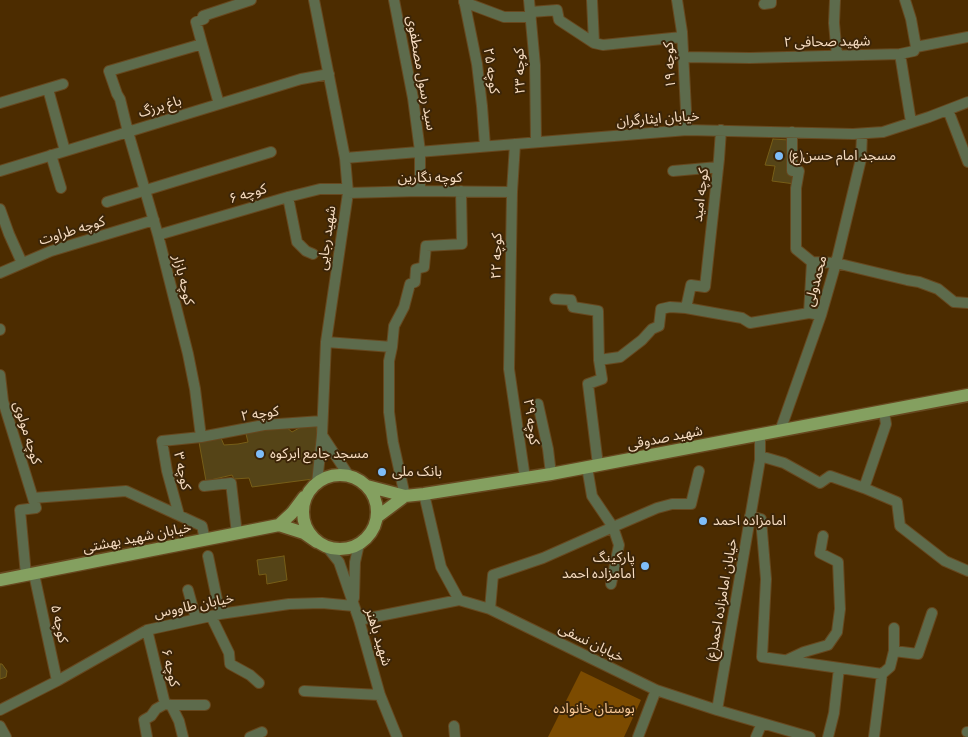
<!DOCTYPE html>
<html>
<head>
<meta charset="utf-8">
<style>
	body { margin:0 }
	canvas { display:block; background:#4c2c00 }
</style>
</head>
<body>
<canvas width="968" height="737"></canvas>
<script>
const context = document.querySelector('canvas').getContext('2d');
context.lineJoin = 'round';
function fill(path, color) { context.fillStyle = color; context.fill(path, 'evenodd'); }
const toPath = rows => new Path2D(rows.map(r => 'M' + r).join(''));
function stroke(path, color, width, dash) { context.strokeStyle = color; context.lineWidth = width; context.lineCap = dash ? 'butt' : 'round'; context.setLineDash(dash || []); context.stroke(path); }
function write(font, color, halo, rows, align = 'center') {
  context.font = font + ' "PT Sans Narrow","Noto Sans Arabic",sans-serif'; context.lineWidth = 4; context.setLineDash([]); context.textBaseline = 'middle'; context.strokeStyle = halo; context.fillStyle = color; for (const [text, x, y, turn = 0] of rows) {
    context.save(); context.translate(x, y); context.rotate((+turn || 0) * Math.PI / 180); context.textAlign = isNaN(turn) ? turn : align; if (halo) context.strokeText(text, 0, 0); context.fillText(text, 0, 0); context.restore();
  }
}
fill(toPath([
	[581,671,641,700,624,737,548,737]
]), '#7c4b00');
const building = toPath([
	[773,139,789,140,795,184,772,181,775,166,765,165,773,139],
	[316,425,319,444,313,479,252,487,249,478,234,479,232,475,206,481,199,442,221,438,224,445,238,444,248,442,246,434,249,432,285,426,292,432,301,427,316,425],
	[284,556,287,580,267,584,266,574,259,575,257,560,284,556],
	[0,664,2,664,7,671,6,677,0,679,0,664]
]);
fill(building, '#554417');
stroke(building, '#765d17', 1);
const minor = toPath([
	[314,0,345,158,348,193,326,342,322,435,317,483],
	[394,0,413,98,420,151,420,191],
	[464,0,477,64,482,106,485,146],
	[529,0,535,65,536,142],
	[592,0,594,43,603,45,682,37],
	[677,0,682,32,687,130],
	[835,0,834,23,837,56],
	[905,0,911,19,916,47],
	[464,2,504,17,531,17],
	[764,4,771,3,771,0],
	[531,12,557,10,559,20,594,43],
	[202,44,219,104],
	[900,54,911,122],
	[683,57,750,58,900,54,914,51,916,47,968,37],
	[48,89,65,151],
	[0,103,63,84],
	[948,110,968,162],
	[792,132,792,171,799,171,796,188,796,249,812,262,809,313,821,315],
	[515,144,512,192,509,369,525,478],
	[51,155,61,188],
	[345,158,687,130,853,134,883,132,929,117,968,102],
	[0,171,301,79,329,74],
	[673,171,718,167],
	[348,193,420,191,512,192],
	[288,197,297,242,306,251,313,254],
	[107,202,271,152],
	[0,209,9,234,22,263],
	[158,235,288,197,320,189,347,189],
	[812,262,836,263,907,280,919,282,938,289,954,302,968,303],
	[0,273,51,251,154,220],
	[555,299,571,300,573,307,598,311,599,360,620,357,642,340,652,329,659,326,661,309,670,307,686,308,691,285,705,287,719,159,721,130],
	[686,308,742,318,750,323,809,313],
	[0,329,0,330],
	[326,342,392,347],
	[0,375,3,401,36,508,20,510,26,575],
	[538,404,548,449,551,474],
	[780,431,821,315,836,263,861,159,862,134],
	[322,435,349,476],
	[201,437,195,389,188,354,158,235,128,132,120,99,117,94,109,71,202,44,196,22,204,19,203,16,251,0],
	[760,456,784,463,820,483,830,476,864,488,897,502,900,526,945,561,968,571],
	[598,465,588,384,602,379,599,360],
	[204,486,231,483,237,534],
	[864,488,886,424,884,412],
	[424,494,441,567,459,600],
	[405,496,393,442,389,412,389,361,392,347,394,326,404,307,410,284,415,282,416,269,424,267,426,246,462,244,461,191],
	[33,498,126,491,202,526,205,540],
	[179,515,167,471,162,441,201,437,264,425,322,421],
	[750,516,761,519,766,579,762,657,882,674,890,667,894,651,918,654,932,613],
	[327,547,339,562,359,620,380,695,397,737],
	[208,556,220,614],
	[34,574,57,681],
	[611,584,619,545,613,527,657,508,672,504,691,504,699,471],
	[188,590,196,619],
	[354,598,355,562,359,544],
	[490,609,493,575,543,558,613,527,592,496,587,467],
	[211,616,229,653,230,664,250,675,259,683],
	[359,620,459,600,490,609,656,690,717,710,810,737],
	[147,630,165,704,171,705,179,721,183,737],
	[894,651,894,628],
	[787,660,804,652,828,645,837,632,840,609,838,562,820,553,823,536],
	[304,691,380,695],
	[171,705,205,705],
	[0,710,57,681,147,630,220,614,289,604,322,603,354,606],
	[717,710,760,460,760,435],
	[0,726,6,737],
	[454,726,455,737],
	[967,732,968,732],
	[147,737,144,720,151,716,156,709,165,704],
	[250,737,262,732],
	[638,737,656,690],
	[756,737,762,723],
	[828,737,834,713,839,668],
	[874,737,882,674]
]);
const major = toPath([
	'303 512a37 37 0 1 1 74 0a37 37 0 1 1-74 0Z',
	[367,486,405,496,424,494,551,474,968,395],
	[377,517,405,496],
	[279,525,292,513,304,497],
	[0,580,279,525,304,533,317,542]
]);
stroke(minor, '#67481f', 12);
stroke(major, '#67481f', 15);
stroke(minor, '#5d6b4c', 10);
stroke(major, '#84a060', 12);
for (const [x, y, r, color] of [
	[779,156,5,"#7ebdf9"],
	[260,454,5,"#7ebdf9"],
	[382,472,5,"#7ebdf9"],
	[703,521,5,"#7ebdf9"],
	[645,566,5,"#7ebdf9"]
]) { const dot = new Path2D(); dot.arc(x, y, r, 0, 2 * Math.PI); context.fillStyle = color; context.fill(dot); stroke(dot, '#3c2508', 2); }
write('14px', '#f6dcc1', '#3c2508', [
	["شهید صحافی ۲",827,42,-1],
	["کوچه ۱۹",670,65,-93],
	["کوچه ۲۵",491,71,82],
	["کوچه ۲۳",520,71,-92],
	["سید رسول مصطفوی",421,73,80],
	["باغ برزگ",160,107,-17],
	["خیابان ایثارگران",658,119,-4],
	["کوچه نگارین",430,178],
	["کوچه ۶",248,194,-17],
	["کوچه امید",701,195,-83],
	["کوچه طراوت",72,231,-17],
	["شهید رجایی",327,238,-82],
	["کوچه ۲۲",497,256,-89],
	["کوچه بازار",183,280,76],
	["محمدولی",816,281,-75],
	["کوچه ۲",260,414,-8],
	["کوچه ۲۹",531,422,82],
	["کوچه مولوی",27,433,73],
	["شهید صدوقی",665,438,-11],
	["کوچه ۳",182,471,78],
	["خیابان شهید بهشتی",137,538,-11],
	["خیابان امامزاده احمد(ع)",722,600,-80],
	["خیابان طاووس",194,606,-11],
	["کوچه ۵",59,624,78],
	["شهید باهنر",378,637,73],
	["خیابان نسفی",591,643,26],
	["کوچه ۶",170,668,76]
]);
write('14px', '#f6dcc1', '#3c2508', [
	["مسجد امام حسن(ع)",789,156],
	["مسجد جامع ابرکوه",270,454],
	["بانک ملی",392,472],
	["امامزاده احمد",713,521],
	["پارکینگ",635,558,"right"],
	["امامزاده احمد",635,574,"right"]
], 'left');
write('14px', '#f7c795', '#3c2508', [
	["بوستان خانواده",594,709]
]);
</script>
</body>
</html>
